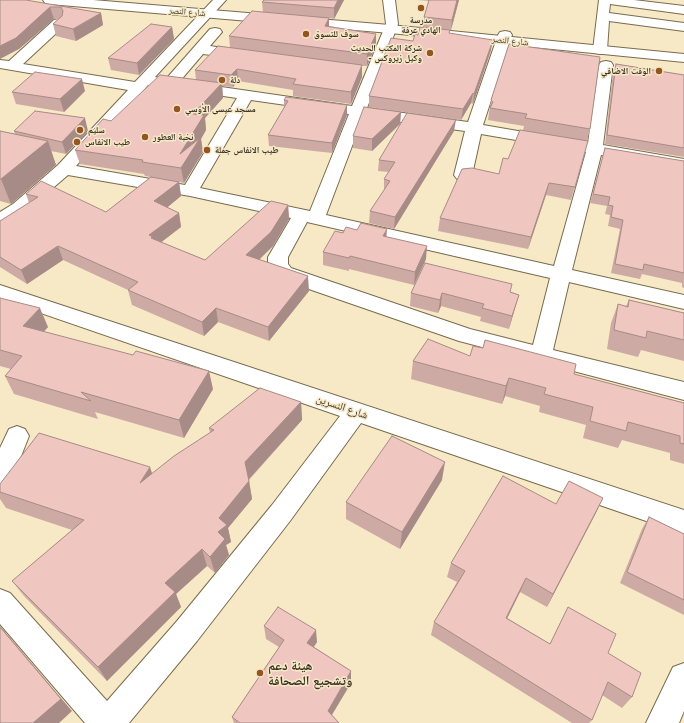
<!DOCTYPE html>
<html>
<head>
<meta charset="utf-8">
<style>
	body { margin:0 }
	canvas { display:block; background:#f7e8c6 }
</style>
</head>
<body>
<canvas width="684" height="723"></canvas>
<script>
const context = document.querySelector('canvas').getContext('2d');
context.lineJoin = 'round';
const toPath = rows => new Path2D(rows.map(r => 'M' + r).join(''));
function stroke(path, color, width, dash) { context.strokeStyle = color; context.lineWidth = width; context.lineCap = dash ? 'butt' : 'round'; context.setLineDash(dash || []); context.stroke(path); }
function fill(path, color) { context.fillStyle = color; context.fill(path, 'evenodd'); }
function write(font, color, halo, rows, align = 'center') {
  context.font = font + ' Quicksand,"Noto Naskh Arabic",sans-serif'; context.lineWidth = 3; context.setLineDash([]); context.textBaseline = 'middle'; context.strokeStyle = halo; context.fillStyle = color; for (const [text, x, y, turn = 0] of rows) {
    context.save(); context.translate(x, y); context.rotate((+turn || 0) * Math.PI / 180); context.textAlign = isNaN(turn) ? turn : align; if (halo) context.strokeText(text, 0, 0); context.fillText(text, 0, 0); context.restore();
  }
}
const minor = toPath([
	[213,0,226,0,155,77,166,79,210,29,215,28,220,29,222,32,210,46,243,51,248,52,250,55,248,58,243,59,203,54,180,81,352,106,386,24,383,0,395,0,398,24,367,108,468,122,498,35,500,32,505,31,510,32,512,35,508,46,536,50,541,51,543,54,541,57,536,58,506,54,483,125,588,143,599,65,601,62,606,61,611,62,613,65,603,145,684,159,684,169,601,155,572,270,684,295,684,309,569,282,553,350,684,382,684,400,459,341,277,278,268,265,268,257,291,218,190,196,68,175,25,212,6,224,0,226,0,212,13,204,58,165,128,90,0,68,0,60,9,61,54,20,59,19,64,20,65,23,64,26,23,64,135,82,213,0],
	[148,85,237,98,185,185,76,166,148,85],
	[251,100,349,114,310,211,200,188,251,100],
	[363,117,465,131,454,175,457,179,463,180,469,179,472,175,481,134,586,152,554,266,326,215,363,117],
	[307,222,550,278,533,345,470,329,291,268,288,264,288,257,307,222],
	[599,0,634,0,684,6,684,14,610,4,609,13,684,23,684,31,609,21,607,50,605,53,600,54,595,53,593,50,599,0],
	[0,285,684,510,684,534,361,423,290,521,197,641,129,723,85,723,0,624,0,589,10,593,107,701,177,621,272,505,340,416,0,299,0,285],
	[17,426,25,429,29,436,9,487,0,490,0,448,9,429,17,426],
	[684,663,684,711,679,723,646,723,673,667,684,663]
]);
const highway = toPath([
	[43,0,93,0,390,25,684,54,684,62,390,33,49,4,45,3,43,0]
]);
stroke(minor, '#786c4d', 2);
stroke(highway, '#786c4d', 2);
fill(minor, '#fff');
fill(highway, '#fff');
fill(toPath([
	[344,0,334,19,329,18,329,26,376,34,376,45,367,66,362,66,362,77,351,104,293,96,293,90,238,81,233,87,222,86,223,98,205,118,206,130,201,139,203,152,184,183,179,182,181,196,167,207,179,213,181,227,161,242,205,260,288,205,289,219,273,246,259,260,309,291,269,341,218,322,204,336,132,305,128,290,63,260,27,284,0,267,0,221,29,203,26,194,106,212,151,177,145,176,144,174,80,164,75,150,111,121,196,80,195,70,230,47,229,36,263,12,262,2],
	[417,0,459,0,451,30,423,27,424,17,429,1],
	[30,1,101,13,103,25,76,41,56,36,53,24,59,19,54,19,19,49],
	[172,27,174,39,139,75,111,70,108,58],
	[449,33,491,50,473,104,471,103,461,120,369,107,369,96,418,35],
	[616,64,684,75,684,157,605,144,613,72],
	[85,91,64,112,16,104,12,92],
	[284,100,347,105,347,115,332,153,269,146,268,135,284,108],
	[491,100,590,129,587,141,588,141,571,200,546,195,528,249,438,231,440,218,499,174,508,159,523,130,524,126,488,120,489,113],
	[401,112,400,124,372,151,353,148,353,136],
	[0,131,15,134,14,131,88,131,66,154,51,151,56,165,11,204,0,201],
	[454,131,394,229,369,223,370,211,384,191,384,179,389,172,378,171,379,160],
	[605,148,684,161,684,288,682,287,682,283,642,274,640,279,611,273,620,229,608,226,610,215,605,214,607,206,590,203],
	[343,233,386,236,426,259,414,285,349,269,349,271,323,265,323,252],
	[511,292,519,295,509,329,480,321,481,317,441,306,438,313,410,306,411,293],
	[0,298,48,327,43,332,213,389,184,438,95,412,98,419,14,394,5,376,11,369,0,366],
	[629,300,684,313,684,361,641,350,638,357,607,349,611,323,618,304,626,306],
	[470,356,574,374,684,403,684,464,670,460,670,453,622,440,618,448,583,438,586,425,539,412,540,406,505,396,502,404,411,379,413,361],
	[301,402,302,420,249,480,252,499,228,528,231,542,226,545,229,555,215,573,207,566,176,594,181,607,107,681,24,596,12,581,72,530,6,508,0,499,0,484,152,474,210,433,209,428],
	[442,480,400,549,346,519,346,502],
	[603,498,547,607,520,592,507,618,550,644,568,607,608,653,632,697,622,708,602,695,592,720,589,723,572,723,431,635,434,622,457,582,447,577,451,563,556,504],
	[649,517,684,534,684,615,620,583,642,529],
	[264,626,317,642,314,647,351,671,351,683,332,715,339,723,234,723,232,717,279,647,266,639]
]), '#ceaaa5');
fill(toPath([
	[338,0,344,0,334,19,334,8],
	[457,0,459,0,451,30,452,20],
	[50,7,54,19,19,49,0,59,0,46],
	[101,13,103,25,76,41,73,29],
	[329,18,329,29,325,26],
	[172,27,174,39,139,75,137,63],
	[376,34,376,45,367,66,367,54],
	[493,40,491,50,473,104,474,94],
	[362,65,362,77,351,104,351,92],
	[237,69,238,81,233,87,231,75],
	[82,79,85,91,64,112,60,99],
	[222,83,223,98,205,118,206,130,201,139,203,152,184,183,181,168,180,154,193,114],
	[473,93,471,103,461,120,463,109],
	[347,105,347,115,332,153,332,143],
	[401,112,400,124,372,151,372,139],
	[85,118,88,131,66,154,62,142],
	[456,120,454,131,394,229,395,217],
	[48,141,56,165,11,204,1,179],
	[179,182,181,196,157,216,154,201],
	[549,183,546,195,528,249,531,237],
	[288,205,289,219,273,246,248,270,246,255],
	[179,213,181,227,155,247,149,235],
	[387,229,386,242,383,236],
	[58,246,63,260,27,284,21,270],
	[427,246,426,259,414,285,415,272],
	[308,276,309,291,269,341,268,327],
	[442,293,441,306,438,313,440,300],
	[519,295,515,308,509,329,512,316],
	[40,308,48,327,32,345,23,326],
	[216,308,218,322,204,336,202,322],
	[209,371,213,389,184,438,179,420],
	[509,378,505,396,502,404,506,386],
	[301,402,302,420,248,480,245,462],
	[445,462,442,480,400,549,402,532],
	[150,467,156,485,140,483],
	[249,481,252,499,228,528,231,542,226,545,229,555,215,573,210,557,218,532,219,518],
	[603,498,596,513,547,607,553,594],
	[202,549,207,566,176,594,181,607,107,681,98,667,165,583],
	[526,578,520,592,501,631,506,618],
	[0,626,72,711,59,723,33,723],
	[316,630,317,642,308,655,307,643],
	[351,671,351,683,328,721,328,711]
]), '#a78b86');
const building = toPath([
	[0,0,26,0,101,13,73,29,53,24,62,16,63,11,61,7,50,7,16,38,0,46,0,0],
	[264,0,338,0,334,8,262,2,264,0],
	[429,0,457,0,452,20,424,17,429,0],
	[252,11,329,18,325,26,376,34,367,54,229,36,252,11],
	[151,24,172,27,137,63,108,58,151,24],
	[420,27,450,30,449,33,493,40,474,94,473,93,463,109,369,96,391,38,413,41,415,34,418,35,420,27],
	[509,44,600,57,590,129,525,118,527,114,490,108,493,102,491,100,509,44],
	[218,46,362,65,351,92,293,84,296,79,237,69,231,75,195,70,218,46],
	[616,64,684,75,684,148,607,135,616,64],
	[35,72,82,79,60,99,12,92,35,72],
	[160,75,222,83,193,114,204,115,180,154,200,138,181,168,142,162,143,160,75,150,103,119,111,121,160,75],
	[286,97,347,105,332,143,268,135,288,101,284,100,286,97],
	[364,107,401,112,372,139,353,136,364,107],
	[35,111,85,118,62,142,14,131,35,111],
	[407,113,456,120,395,217,370,211,390,181,384,179,395,162,379,160,407,113],
	[520,130,588,141,575,187,549,183,531,237,440,218,462,169,472,168,499,174,503,158,508,159,520,130],
	[0,131,48,141,1,179,0,179,0,131],
	[605,148,684,161,684,273,644,264,643,270,615,264,623,220,611,217,613,206,608,205,610,197,593,194,605,148],
	[151,177,179,182,154,201,179,213,149,235,153,237,151,238,205,260,271,201,288,205,271,232,246,255,308,276,268,327,216,308,202,322,128,290,138,282,58,246,21,270,0,257,0,221,38,197,26,194,41,181,106,212,151,177],
	[361,223,387,229,383,236,427,246,415,272,350,256,349,258,323,252,335,231,343,233,346,227,357,230,361,223],
	[425,263,512,284,510,292,519,295,512,316,482,308,484,304,442,293,440,300,411,293,425,263],
	[0,298,40,308,23,326,133,355,136,351,209,371,179,420,81,392,91,401,5,376,22,356,0,350,0,298],
	[629,300,684,313,684,340,647,331,646,338,614,330,618,304,628,307,629,300],
	[428,339,470,356,473,346,483,348,485,340,576,364,574,374,684,403,684,444,680,443,680,436,628,422,626,431,590,421,593,407,544,394,546,388,509,378,506,386,413,361,428,339],
	[260,388,301,402,245,462,249,481,219,518,227,525,218,532,225,539,210,557,202,549,165,583,175,592,98,667,12,581,84,520,0,492,0,484,39,433,150,467,140,483,174,456,214,430,209,428,260,388],
	[392,436,445,462,402,532,346,502,392,436],
	[503,476,556,504,569,481,603,498,553,594,526,578,506,618,550,644,568,607,616,634,608,653,641,673,632,697,608,682,592,720,434,622,465,571,451,563,503,476],
	[649,517,684,534,684,600,627,572,649,517],
	[278,607,316,630,307,643,351,671,328,711,339,723,240,723,232,717,284,640,264,626,278,607],
	[0,627,61,699,33,723,0,723,0,627]
]);
fill(building, '#efc6c0');
stroke(building, '#a78b86', 1);
for (const [x, y, r, color] of [
	[421,8,4,"#955520"],
	[306,34,4,"#955520"],
	[430,53,4,"#955520"],
	[659,71,4,"#955520"],
	[222,80,4,"#955520"],
	[177,109,4,"#955520"],
	[80,130,4,"#955520"],
	[145,137,4,"#955520"],
	[77,142,4,"#955520"],
	[207,150,4,"#955520"],
	[260,673,4,"#955520"]
]) { const dot = new Path2D(); dot.arc(x, y, r, 0, 2 * Math.PI); context.fillStyle = color; context.fill(dot); stroke(dot, '#f7e8c6', 1.5); }
write('9px', '#3a3427', '#f7e8c6', [
	["شارع النصر",187,12,5],
	["شارع النصر",510,41,6]
]);
write('bold 9px', '#3a3427', '#f7e8c6', [
	["مدرسة",421,20,"center"],
	["الهادي عرفة",421,30,"center"],
	["سوف للتسوق",314,34],
	["شركة المكتب الحديث",422,48,"right"],
	["- وكيل زيروكس",422,58,"right"],
	["الوقت الاضافي",651,71,"right"],
	["دلة",230,80],
	["مسجد عيسى الأوسي",185,109],
	["سليم",88,130],
	["نخبة العطور",153,137],
	["طيب الانفاس",85,142],
	["طيب الانفاس جملة",215,150]
], 'left');
write('11px', '#3a3427', '#f7e8c6', [
	["شارع النسرين",342,407,19]
]);
write('bold 13px', '#3a3427', '#f7e8c6', [
	["هيئة دعم",268,666],
	["وتشجيع الصحافة",268,681]
], 'left');
</script>
</body>
</html>
